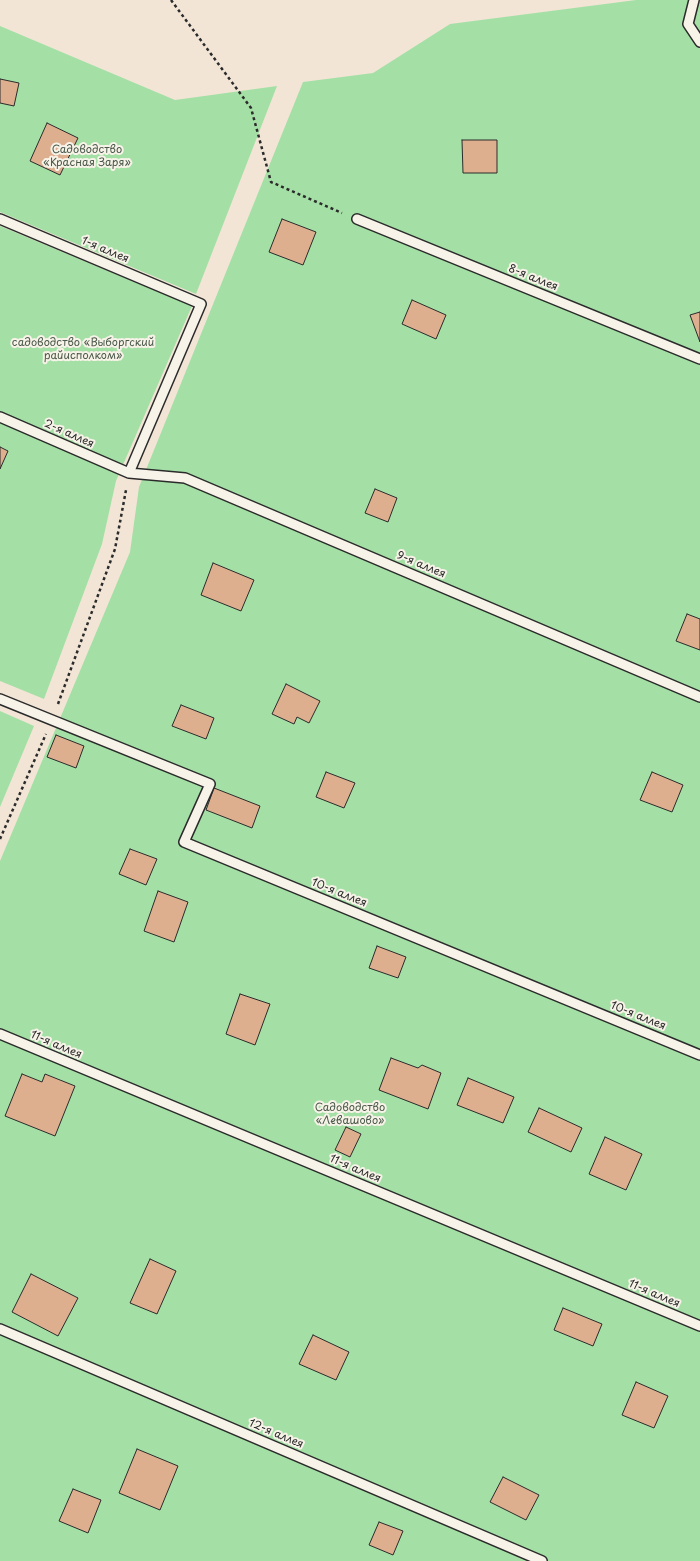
<!DOCTYPE html>
<html>
<head>
<meta charset="utf-8">
<style>
	body { margin:0 }
	canvas { display:block; background:#f2e5d6 }
</style>
</head>
<body>
<canvas width="700" height="1561"></canvas>
<script>
const context = document.querySelector('canvas').getContext('2d');
context.lineJoin = 'round';
function fill(path, color) { context.fillStyle = color; context.fill(path, 'evenodd'); }
const toPath = rows => new Path2D(rows.map(r => 'M' + r).join(''));
function stroke(path, color, width, dash) { context.strokeStyle = color; context.lineWidth = width; context.lineCap = dash ? 'butt' : 'round'; context.setLineDash(dash || []); context.stroke(path); }
function write(font, color, halo, rows, align = 'center') {
  context.font = font + ' "Playpen Sans",sans-serif'; context.lineWidth = 4; context.setLineDash([]); context.textBaseline = 'middle'; context.strokeStyle = halo; context.fillStyle = color; for (const [text, x, y, turn = 0] of rows) {
    context.save(); context.translate(x, y); context.rotate((+turn || 0) * Math.PI / 180); context.textAlign = isNaN(turn) ? turn : align; if (halo) context.strokeText(text, 0, 0); context.fillText(text, 0, 0); context.restore();
  }
}
fill(toPath([
	[636,0,700,0,700,1561,0,1561,0,861,130,552,139,487,303,82,373,73,450,24],
	[0,26,175,100,277,86,196,294,0,212],
	[0,226,192,306,116,481,102,544,44,699,0,681],
	[0,711,34,726,0,807]
]), '#a4e0a6');
const building = toPath([
	[0,79,19,83,14,106,0,103,0,79],
	[47,123,78,138,60,175,30,161,47,123],
	[462,140,497,140,497,173,463,173,462,140],
	[282,219,316,232,303,265,269,252,282,219],
	[412,300,446,315,436,339,402,324,412,300],
	[700,312,700,342,690,315,700,312],
	[0,447,8,451,0,469,0,447],
	[375,489,397,498,388,522,365,513,375,489],
	[213,563,254,580,241,611,201,595,213,563],
	[687,614,700,619,700,650,676,641,687,614],
	[286,684,320,701,309,723,297,717,294,724,272,714,286,684],
	[181,705,214,718,206,739,172,726,181,705],
	[56,735,84,746,76,768,47,757,56,735],
	[326,772,355,783,344,808,316,797,326,772],
	[652,772,683,785,672,812,640,800,652,772],
	[214,788,260,806,252,828,206,810,214,788],
	[130,849,157,859,146,885,119,874,130,849],
	[158,891,188,902,174,942,144,931,158,891],
	[377,946,406,957,398,978,369,968,377,946],
	[240,994,270,1004,255,1045,226,1034,240,994],
	[391,1058,418,1068,422,1065,441,1073,428,1109,379,1090,391,1058],
	[22,1074,42,1082,45,1074,75,1086,55,1136,5,1116,22,1074],
	[468,1078,514,1097,503,1123,457,1105,468,1078],
	[539,1108,582,1128,571,1152,528,1132,539,1108],
	[346,1127,361,1134,350,1157,335,1150,346,1127],
	[605,1137,642,1154,626,1190,589,1174,605,1137],
	[150,1259,176,1271,157,1314,130,1303,150,1259],
	[31,1274,78,1298,58,1336,12,1312,31,1274],
	[563,1308,602,1324,593,1346,554,1330,563,1308],
	[313,1335,349,1352,336,1380,299,1364,313,1335],
	[636,1382,668,1396,654,1428,622,1415,636,1382],
	[137,1449,178,1466,160,1510,119,1493,137,1449],
	[503,1477,539,1495,526,1520,490,1502,503,1477],
	[73,1489,101,1500,88,1533,59,1521,73,1489],
	[379,1522,403,1531,393,1555,369,1545,379,1522]
]);
fill(building, '#deaf8f');
stroke(building, '#2b2b2b', 1);
const lane = toPath([
	[694,0,688,24,700,42],
	[0,219,201,304,129,473],
	[357,219,700,359],
	[0,417,129,473,185,478,700,697],
	[0,699,210,784,184,842,700,1055],
	[0,1034,700,1326],
	[0,1329,542,1561]
]);
stroke(lane, '#2b2b2b', 12);
stroke(toPath([
	[171,0,251,108,271,182,342,213],
	[58,704,115,549,126,490],
	[0,839,46,734]
]), '#2b2b2b', 2.5, [3, 3]);
stroke(lane, '#f7f3e8', 9);
write('11px', '#49584a', '#f7f3e8', [
	["Садоводство",87,150],
	["«Красная Заря»",87,163],
	["садоводство «Выборгский",83,343],
	["райисполком»",83,356],
	["Садоводство",350,1108],
	["«Левашово»",350,1121]
]);
write('11px', '#2b2b2b', '#f7f3e8', [
	["1-я аллея",105,250,23],
	["8-я аллея",533,278,22],
	["2-я аллея",69,434,24],
	["9-я аллея",421,565,23],
	["10-я аллея",339,893,22],
	["10-я аллея",638,1016,22],
	["11-я аллея",56,1045,23],
	["11-я аллея",355,1169,23],
	["11-я аллея",654,1294,23],
	["12-я аллея",276,1434,23]
]);
</script>
</body>
</html>
